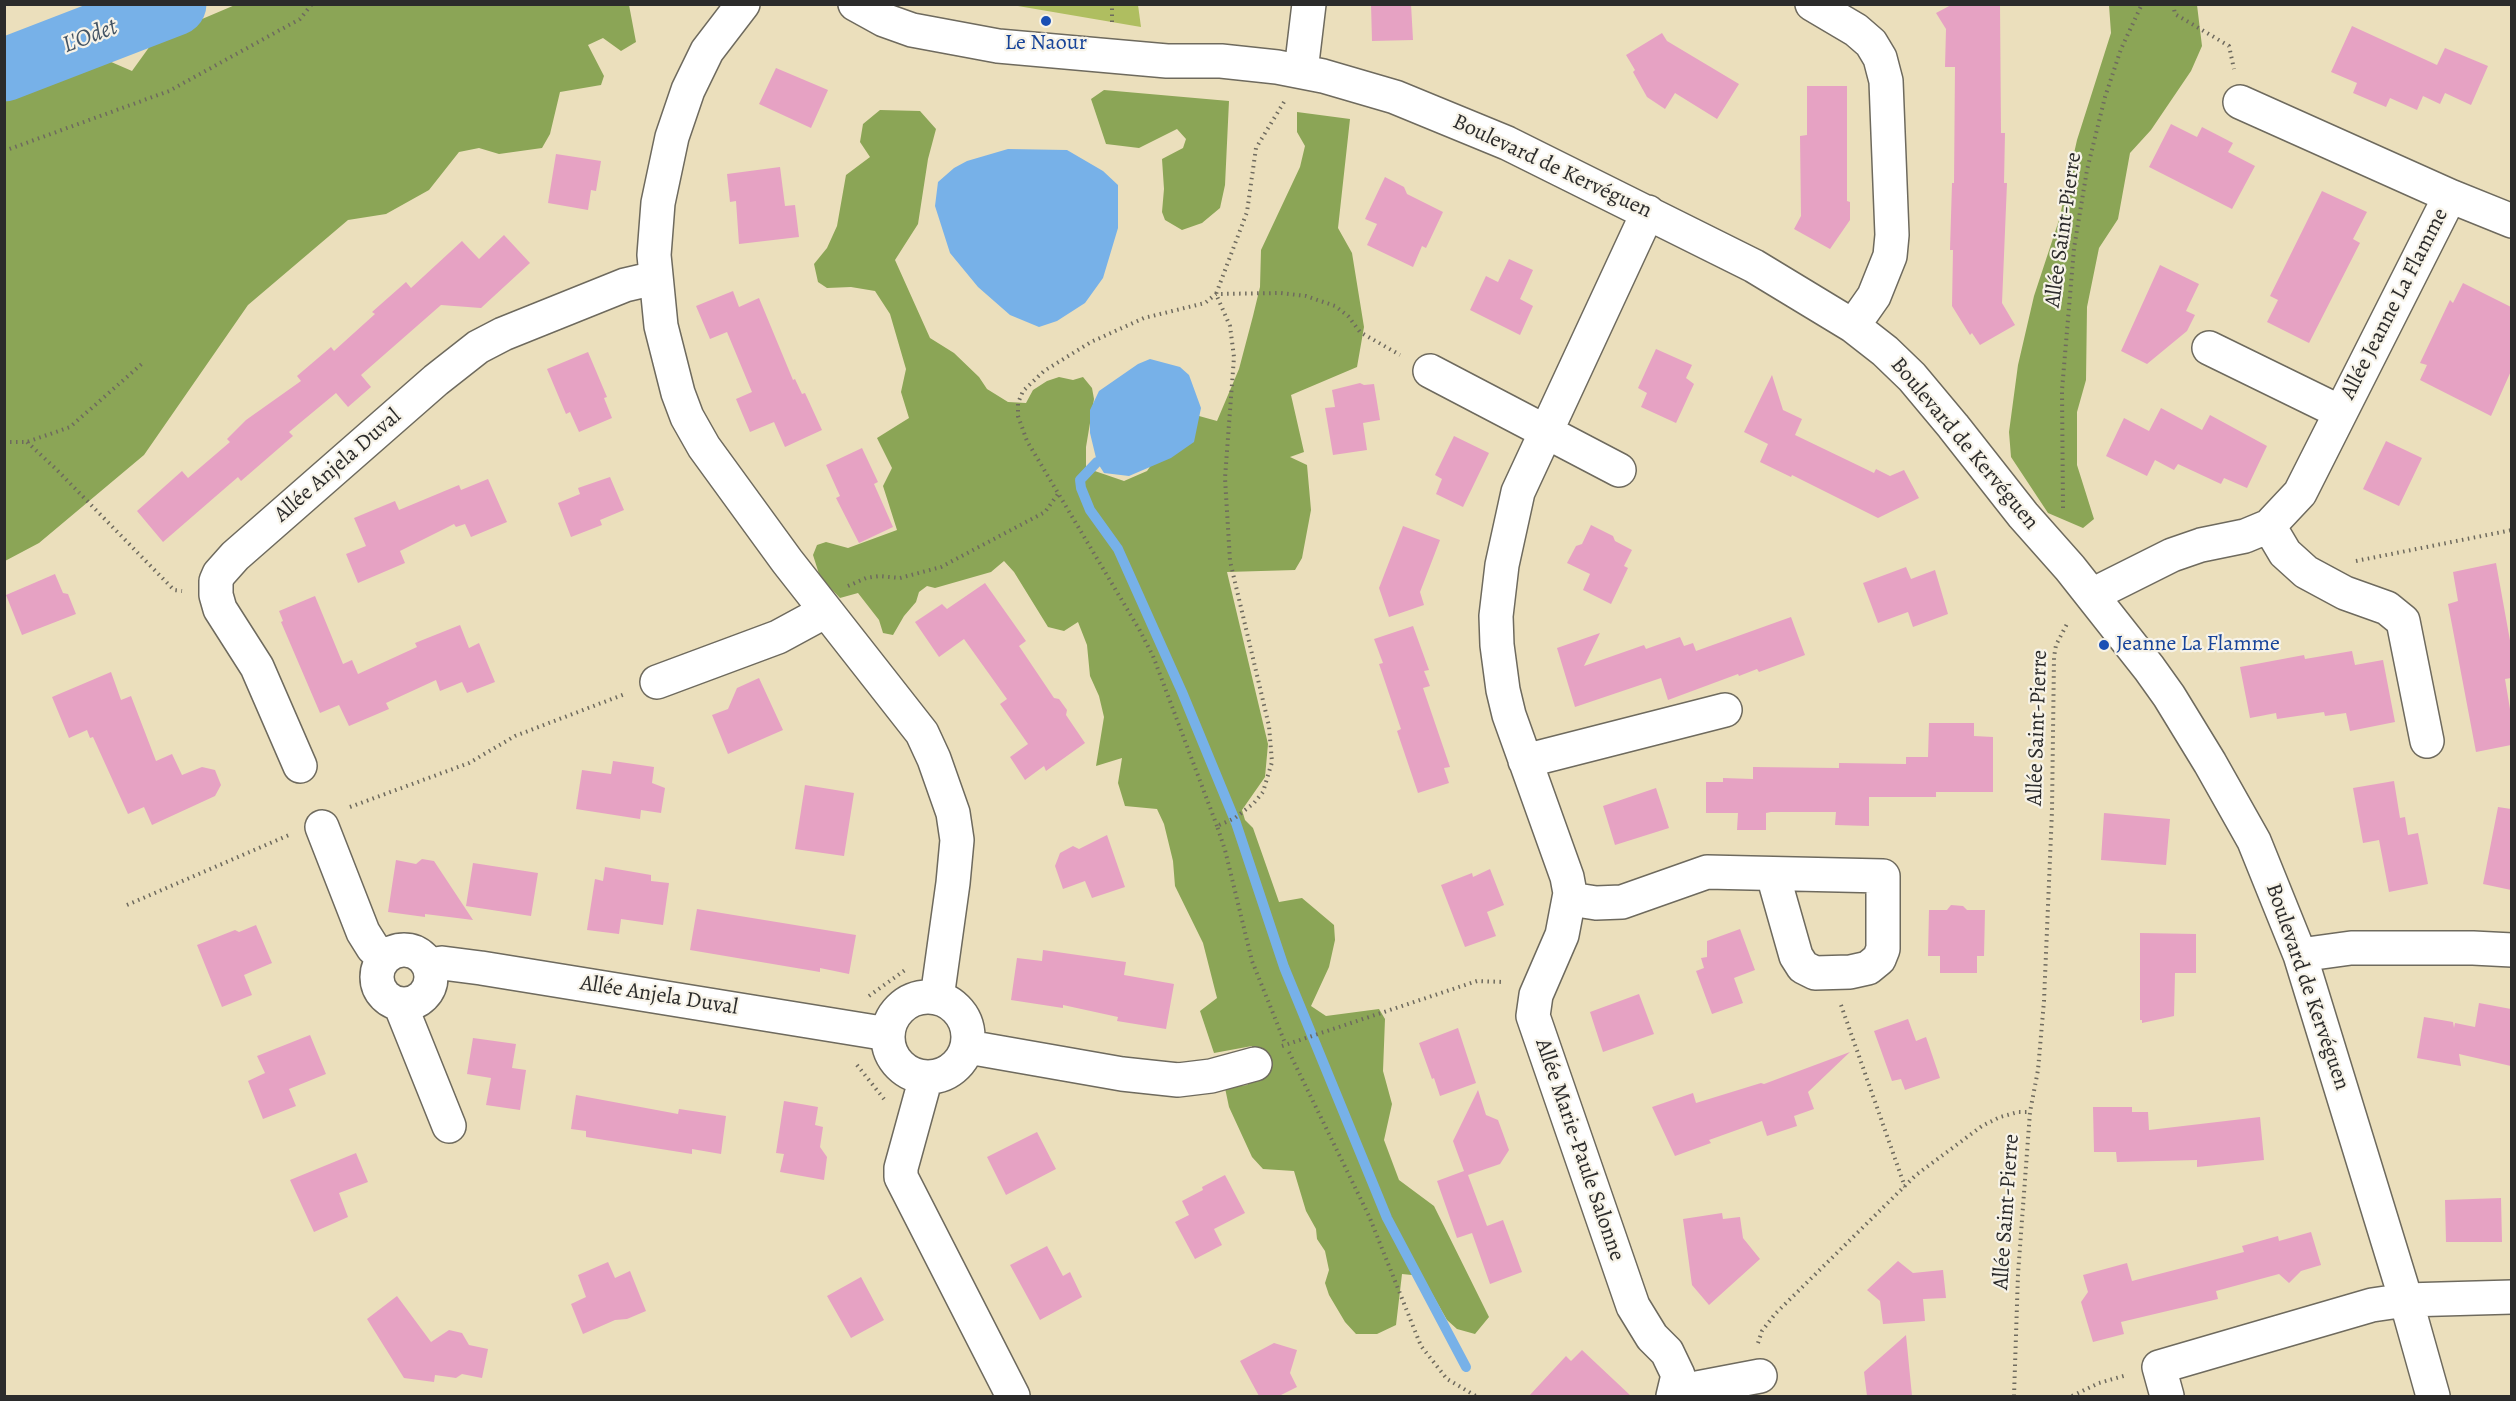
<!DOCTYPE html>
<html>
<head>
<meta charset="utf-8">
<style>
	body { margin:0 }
	#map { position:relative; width:2516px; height:1401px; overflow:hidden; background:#ebdfbc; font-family:Alegreya,serif }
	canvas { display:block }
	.frame { position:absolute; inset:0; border:6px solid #2b2b2b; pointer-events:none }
</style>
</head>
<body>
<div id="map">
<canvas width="2516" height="1401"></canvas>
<div class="frame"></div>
</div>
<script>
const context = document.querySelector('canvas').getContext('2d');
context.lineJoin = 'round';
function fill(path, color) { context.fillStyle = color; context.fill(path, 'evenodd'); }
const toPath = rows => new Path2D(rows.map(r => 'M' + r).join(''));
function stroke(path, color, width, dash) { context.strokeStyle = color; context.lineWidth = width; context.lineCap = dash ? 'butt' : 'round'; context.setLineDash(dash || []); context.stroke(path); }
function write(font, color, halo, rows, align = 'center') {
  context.font = font + ' Alegreya,serif'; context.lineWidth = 4.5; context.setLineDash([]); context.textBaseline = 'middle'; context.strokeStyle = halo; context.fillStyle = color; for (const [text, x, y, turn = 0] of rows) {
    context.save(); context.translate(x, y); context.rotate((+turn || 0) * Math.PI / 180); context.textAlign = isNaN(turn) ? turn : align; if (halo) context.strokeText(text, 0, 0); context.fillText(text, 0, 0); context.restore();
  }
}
fill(toPath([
	[1012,5,1138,5,1141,27]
]), '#afbe60');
fill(toPath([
	[235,5,629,5,636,42,621,51,603,38,588,45,604,76,601,85,560,92,550,134,542,148,499,154,479,148,459,152,429,190,386,214,348,220,248,305,144,455,39,543,5,561,5,85,95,55,132,71,155,39],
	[2109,5,2197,5,2202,46,2191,71,2151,130,2130,153,2118,219,2099,248,2087,307,2086,380,2077,412,2077,465,2094,519,2083,528,2048,513,2011,457,2009,432,2018,365,2034,296,2059,220,2077,140,2111,33],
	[1104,90,1229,101,1225,185,1220,208,1202,223,1182,230,1165,220,1162,212,1164,189,1162,159,1183,148,1186,139,1177,129,1139,148,1106,144,1091,99],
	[880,110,920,111,936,129,928,159,918,224,895,260,930,338,954,353,979,377,987,389,1008,402,1026,403,1033,390,1047,381,1059,377,1073,380,1083,377,1092,388,1094,399,1086,447,1086,468,1124,481,1147,471,1167,442,1199,416,1217,421,1239,369,1253,316,1260,287,1261,250,1300,167,1305,146,1297,132,1297,112,1350,119,1338,228,1352,253,1364,327,1357,367,1291,395,1304,452,1290,457,1307,465,1311,510,1302,558,1295,570,1227,572,1268,744,1265,777,1242,810,1245,820,1253,828,1279,902,1302,898,1334,925,1335,940,1329,967,1311,1006,1326,1016,1379,1009,1385,1019,1383,1071,1392,1104,1384,1140,1399,1180,1434,1206,1489,1317,1475,1334,1457,1329,1447,1320,1422,1276,1402,1274,1396,1325,1377,1334,1356,1334,1345,1322,1329,1295,1325,1283,1329,1270,1325,1251,1317,1239,1316,1229,1306,1211,1294,1171,1263,1169,1252,1157,1229,1107,1225,1088,1247,1085,1260,1072,1252,1046,1214,1053,1200,1011,1217,998,1203,943,1175,886,1173,861,1164,824,1157,809,1125,806,1118,783,1122,758,1096,766,1104,717,1099,696,1090,676,1087,645,1078,622,1064,631,1048,627,1014,572,1004,561,991,572,935,588,927,586,919,592,916,602,904,616,893,635,883,633,879,620,858,593,840,598,820,577,813,555,817,545,826,542,848,548,897,530,883,486,892,468,877,438,909,418,901,392,906,369,890,314,875,291,851,287,827,288,818,282,814,264,827,248,837,226,846,175,870,157,860,142,863,124]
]), '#8ba556');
fill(toPath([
	[1008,149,1067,150,1103,171,1118,185,1118,228,1103,278,1085,303,1057,321,1039,327,1010,315,978,287,950,253,935,206,938,182,954,168,967,161],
	[1150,359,1180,367,1189,375,1201,408,1194,442,1171,458,1129,476,1104,473,1097,462,1090,433,1090,410,1099,391,1138,364]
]), '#77b1e8');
stroke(toPath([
	[1097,462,1080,480,1081,488,1090,510,1118,549,1182,692,1236,823,1284,967,1387,1218,1466,1367]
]), '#77b1e8', 10);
stroke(toPath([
	[4,70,175,4]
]), '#77b1e8', 63);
fill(toPath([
	[1371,4,1411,4,1413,40,1372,41],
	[1953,4,2000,4,2001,133,2005,133,2004,183,2007,183,2002,303,2015,325,1980,345,1972,333,1970,335,1952,306,1953,250,1950,250,1952,183,1954,183,1955,67,1945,67,1946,29,1936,13],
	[2352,26,2437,65,2445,48,2488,66,2471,105,2445,93,2440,104,2423,96,2417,110,2390,98,2386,107,2353,93,2357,83,2331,72],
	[1662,33,1667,41,1739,84,1717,119,1675,93,1665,109,1647,97,1633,72,1635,70,1626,55],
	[776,68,828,90,811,128,759,104],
	[1807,86,1847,86,1847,201,1850,202,1850,220,1830,249,1794,229,1801,216,1800,136,1807,135],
	[2171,124,2197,137,2202,127,2233,143,2228,152,2255,166,2232,209,2149,167],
	[556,154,601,161,596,191,591,190,588,210,548,203],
	[780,167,785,206,795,205,799,237,739,244,736,201,730,202,727,174],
	[1385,177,1404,187,1407,194,1443,212,1426,248,1422,246,1413,267,1367,245,1377,224,1365,219],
	[2322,191,2367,212,2353,239,2360,243,2309,343,2267,322,2278,300,2270,296],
	[504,235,530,263,481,308,441,305,361,375,371,387,348,407,336,393,289,432,293,436,241,481,238,477,163,542,137,511,182,471,188,478,230,442,227,439,246,420,301,381,297,376,331,347,334,351,375,314,372,312,406,282,411,288,462,241,479,259],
	[1509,259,1533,270,1520,299,1533,306,1520,335,1470,310,1486,276,1498,282],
	[2160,265,2199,284,2186,311,2195,315,2187,331,2147,364,2121,351],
	[2463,283,2511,307,2511,371,2491,416,2420,380,2427,365,2420,363,2450,300,2453,303],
	[733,291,739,307,759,298,793,380,795,379,802,394,805,393,822,430,785,447,774,422,750,432,736,399,752,392,727,332,710,339,696,306],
	[1656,349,1692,365,1686,378,1694,384,1676,423,1641,407,1647,393,1638,388],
	[588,352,607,397,604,398,612,418,579,432,570,412,566,414,547,369],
	[1772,375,1783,410,1802,419,1795,435,1874,473,1876,469,1890,476,1904,470,1919,498,1878,518,1792,475,1791,477,1760,462,1768,444,1744,432],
	[1360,383,1364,385,1374,384,1380,420,1363,423,1367,450,1333,455,1325,408,1335,407,1332,390],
	[2161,408,2202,430,2210,415,2267,446,2247,488,2224,478,2221,484,2178,464,2174,470,2155,460,2147,476,2106,456,2124,418,2149,431],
	[1454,436,1489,453,1463,507,1436,494,1442,479,1435,475],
	[2386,441,2422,458,2399,506,2363,489],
	[862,448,878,482,874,484,893,527,859,543,836,498,840,496,826,465],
	[610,477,624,510,600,520,602,525,571,537,558,503,580,494,578,488],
	[488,479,507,522,471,537,465,524,456,527,454,524,400,551,405,563,358,583,346,554,366,546,354,518,395,501,399,510,459,485,461,490],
	[1591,525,1613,536,1615,541,1632,550,1624,566,1628,568,1611,604,1583,590,1590,574,1567,563,1576,546,1582,544],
	[1403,526,1440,540,1420,592,1424,605,1389,617,1379,588],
	[2496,563,2511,646,2511,678,2505,679,2511,715,2511,745,2476,752,2448,604,2458,601,2453,572],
	[1906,567,1911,579,1935,570,1948,614,1913,627,1908,612,1878,623,1863,583],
	[55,574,63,593,68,594,76,614,22,635,6,595],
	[985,583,1026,641,1019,646,1054,698,1059,699,1067,710,1066,715,1085,743,1046,771,1044,766,1025,780,1010,757,1028,744,1000,704,1007,699,964,639,939,657,915,622,942,604,947,609],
	[315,596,343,664,352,660,358,674,417,647,415,643,460,625,469,648,479,643,495,682,467,693,462,682,440,691,436,680,386,703,389,709,349,726,339,705,320,713,281,622,283,621,279,611],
	[1791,617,1805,655,1759,672,1757,669,1739,676,1738,674,1668,700,1661,678,1575,707,1557,648,1600,633,1584,666,1644,645,1646,649,1680,637,1684,646,1693,643,1696,651],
	[1413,626,1429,670,1424,671,1430,686,1423,688,1450,767,1444,768,1449,783,1418,793,1397,731,1401,729,1379,664,1383,663,1374,639],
	[2352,651,2355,665,2383,660,2395,722,2350,731,2346,713,2325,716,2324,712,2277,719,2276,713,2250,718,2240,667,2304,655,2305,659],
	[111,672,121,700,131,696,156,761,172,754,182,775,202,767,215,770,221,785,215,796,152,825,144,807,128,814,93,737,90,738,87,730,69,738,52,697],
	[759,678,783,730,728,754,712,715,728,709,737,688],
	[1929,723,1974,723,1974,736,1993,737,1993,792,1936,792,1936,797,1869,797,1869,826,1835,825,1836,812,1771,812,1766,813,1766,830,1737,830,1738,813,1706,813,1706,782,1723,782,1723,778,1753,779,1753,767,1839,768,1839,763,1906,764,1906,757,1928,757],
	[613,761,654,767,652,783,665,788,661,813,641,810,640,819,576,809,582,770,611,774],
	[2394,781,2400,818,2405,817,2408,835,2418,833,2428,884,2389,892,2379,840,2363,843,2353,788],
	[805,785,854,793,844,856,795,849],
	[1656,788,1669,828,1615,845,1603,806],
	[2498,807,2511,809,2511,890,2483,884],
	[2104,813,2170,819,2166,865,2101,860],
	[1107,835,1125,887,1092,898,1085,881,1063,889,1055,866,1060,853,1073,846,1079,849],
	[422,859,434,861,473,920,425,914,425,917,388,912,396,860,416,864],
	[473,863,538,873,531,916,466,906],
	[605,867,651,875,651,881,669,883,663,925,621,919,619,934,587,930,595,879,603,881],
	[1490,869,1504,905,1487,912,1496,936,1465,947,1441,885,1472,873,1473,877],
	[1951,905,1963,906,1967,910,1985,910,1984,956,1977,956,1977,973,1940,973,1940,956,1928,956,1929,910,1947,910],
	[697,909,856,935,849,974,820,968,820,972,690,950],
	[256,925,272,963,244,975,252,995,222,1007,197,945,235,930,239,932],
	[1740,929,1755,970,1734,978,1743,1003,1712,1014,1696,971,1704,968,1701,958,1707,957,1707,941],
	[2140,933,2196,934,2196,973,2175,973,2174,1016,2142,1023,2142,1020,2140,1020],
	[1043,950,1126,962,1124,975,1174,984,1166,1029,1117,1021,1118,1017,1063,1005,1063,1008,1011,1000,1017,958,1042,961],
	[1639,994,1654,1034,1603,1052,1590,1012],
	[2479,1003,2511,1009,2511,1066,2459,1054,2461,1066,2417,1058,2424,1017,2453,1022,2454,1028,2455,1023,2475,1027],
	[1908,1019,1916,1041,1926,1037,1940,1078,1905,1090,1901,1079,1892,1081,1874,1031],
	[1458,1028,1476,1083,1440,1096,1434,1078,1432,1079,1419,1043],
	[310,1035,326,1074,289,1089,296,1106,263,1119,248,1081,265,1073,257,1056],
	[473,1038,516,1044,512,1068,526,1070,520,1110,486,1105,491,1078,467,1074],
	[1850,1052,1808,1092,1814,1109,1794,1116,1797,1126,1767,1136,1762,1121,1709,1140,1711,1143,1675,1156,1652,1107,1693,1093,1696,1103,1761,1083,1764,1084],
	[1478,1090,1486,1115,1498,1120,1509,1150,1500,1164,1468,1175,1487,1226,1503,1220,1522,1272,1490,1284,1472,1233,1457,1238,1437,1181,1464,1171,1453,1141],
	[576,1095,678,1114,679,1109,726,1116,721,1154,692,1149,692,1154,586,1137,586,1131,571,1129],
	[784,1101,818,1107,815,1125,823,1127,820,1147,827,1157,824,1180,780,1172,784,1154,776,1153],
	[2093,1107,2132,1107,2132,1112,2148,1112,2149,1130,2260,1117,2264,1160,2197,1167,2197,1160,2117,1162,2116,1152,2094,1152],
	[1037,1132,1056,1169,1006,1195,987,1157],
	[356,1153,368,1182,339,1193,348,1217,314,1232,290,1180],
	[1225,1175,1245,1213,1214,1229,1222,1245,1195,1259,1175,1222,1189,1215,1182,1201,1203,1190,1202,1187],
	[2501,1198,2502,1242,2446,1242,2445,1200],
	[1722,1213,1723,1219,1740,1217,1743,1238,1760,1259,1709,1305,1692,1285,1683,1219],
	[2311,1232,2321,1265,2301,1271,2289,1283,2279,1274,2216,1291,2218,1299,2121,1322,2124,1334,2093,1342,2081,1302,2088,1292,2083,1275,2127,1263,2132,1281,2244,1252,2242,1246,2278,1236,2279,1241],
	[1047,1246,1063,1276,1070,1272,1082,1297,1040,1320,1010,1265],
	[1898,1261,1913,1273,1943,1270,1946,1298,1923,1299,1925,1321,1883,1324,1880,1301,1867,1290],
	[608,1262,615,1278,630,1271,646,1311,627,1319,615,1320,583,1334,571,1304,586,1297,578,1275],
	[861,1277,884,1320,851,1338,827,1296],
	[397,1296,431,1342,449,1330,462,1333,469,1345,488,1349,482,1378,462,1374,456,1378,435,1375,434,1382,404,1378,367,1319],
	[1906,1335,1912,1396,1867,1396,1864,1372],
	[1274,1343,1297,1350,1290,1373,1297,1387,1279,1396,1259,1396,1240,1361],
	[1582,1350,1631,1396,1529,1396,1566,1356,1571,1361]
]), '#e6a2c3');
const minor = toPath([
	[743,4,707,51,688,90,672,137,658,203,654,255,661,326,678,393,687,417,704,447,787,561,922,733,934,759,953,813,957,840,953,883,937,998],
	[855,4,884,20,912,30,998,46,1167,61,1221,61,1277,67,1323,76,1395,97,1507,143,1754,266,1853,326,1885,351,1912,377,1953,426,2023,515,2070,568,2149,668,2169,696,2210,763,2254,841,2300,955,2406,1300,2433,1396],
	[1812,4,1856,30,1871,43,1880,58,1886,81,1892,235,1890,256,1874,296,1853,326],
	[1301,71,1309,4],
	[2240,102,2450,196],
	[1648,212,1518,492,1502,565,1496,616,1497,645,1503,690,1509,715,1567,877,1570,893,1562,935,1536,995,1533,1016,1633,1306,1652,1337,1667,1352,1678,1375,1673,1396],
	[2209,348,2340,412],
	[1430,371,1619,470],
	[2269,526,2285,553,2306,572,2345,593,2387,608,2403,621,2427,741],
	[2092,595,2172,555,2201,545,2245,536,2269,526,2300,493,2450,196,2512,221],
	[657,682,778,637,826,611],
	[1525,761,1725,710],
	[300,766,257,667,220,609,216,595,216,581,219,574,235,556,436,380,478,347,503,334,625,285,655,278],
	[322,827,363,932,373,948,385,957],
	[1570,899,1596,903,1622,902,1707,872,1883,876,1883,949,1879,959,1868,968,1850,972,1815,973,1803,967,1796,956,1773,875],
	'377 977a27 27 0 1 1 54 0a27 27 0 1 1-54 0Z',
	[2300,955,2351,948,2473,948,2512,950],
	[428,965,442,963,481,968,888,1034],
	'888 1037a40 40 0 1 1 80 0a40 40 0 1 1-80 0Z',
	[400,1004,449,1126],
	[968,1047,1122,1074,1178,1080,1211,1076,1255,1064],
	[926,1077,901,1168,901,1177,1013,1396],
	[1676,1392,1760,1376],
	[2167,1396,2159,1367,2372,1305,2406,1300,2512,1297]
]);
stroke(minor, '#6e6a5e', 36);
stroke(toPath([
	[2173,4,2175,14,2229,46,2234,69],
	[1112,22,1112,4],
	[1284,102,1256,148,1247,212,1216,294,1230,326,1234,357,1225,478,1230,561,1269,726,1272,762,1263,792,1254,803,1235,818,1217,826,1225,850,1252,961,1285,1043],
	[4,151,169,91,300,19,312,4],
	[4,442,27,442,70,427,144,362],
	[27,442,56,469,174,590,182,591],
	[2063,508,2062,390,2074,248,2087,170,2105,97,2121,49,2142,4],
	[2356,561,2512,530],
	[848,586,866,578,879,576,900,578,941,567,1045,512,1058,494],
	[350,807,469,763,515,736,625,694],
	[1217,826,1153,656,1139,629,1027,441,1018,416,1018,403,1023,391,1044,371,1091,342,1144,318,1205,303,1216,294,1281,293,1306,296,1335,306,1348,316,1360,332,1400,355],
	[127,905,289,835],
	[869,996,905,970],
	[1841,1005,1905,1187],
	[1282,1046,1477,981,1504,982],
	[1289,1052,1369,1216,1421,1346,1447,1379,1476,1396],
	[857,1065,884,1099],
	[1758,1343,1762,1331,1775,1314,1916,1175,1982,1126,2000,1117,2018,1112,2030,1112],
	[2014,1396,2018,1274,2030,1112,2038,1070,2044,1001,2052,811,2054,657,2056,645,2068,622],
	[2072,1396,2099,1383,2127,1375]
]), '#6e6a5e', 4, [1.5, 4.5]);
stroke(minor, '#fff', 33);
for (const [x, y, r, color] of [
	[1046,21,6,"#1a4fb4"],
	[2104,645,6,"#1a4fb4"]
]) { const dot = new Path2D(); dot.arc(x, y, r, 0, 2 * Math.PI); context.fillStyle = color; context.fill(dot); stroke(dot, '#f7f3e8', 2); }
write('22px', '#164399', '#f7f3e8', [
	["Le Naour",1046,44],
	["Jeanne La Flamme",2116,645,"left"]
]);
write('22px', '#2b2b2b', '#f7f3e8', [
	["Boulevard de Kervéguen",1552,167,25],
	["Allée Saint-Pierre",2064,230,-82],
	["Allée Jeanne La Flamme",2395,304,-63],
	["Boulevard de Kervéguen",1964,444,50],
	["Allée Anjela Duval",338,466,-41],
	["Allée Saint-Pierre",2038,728,-88],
	["Boulevard de Kervéguen",2307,987,71],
	["Allée Anjela Duval",659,996,9],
	["Allée Marie-Paule Salonne",1579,1150,71],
	["Allée Saint-Pierre",2007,1212,-86]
]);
write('italic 24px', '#425364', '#f7f3e8', [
	["L'Odet",90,37,-21]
]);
</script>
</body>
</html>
